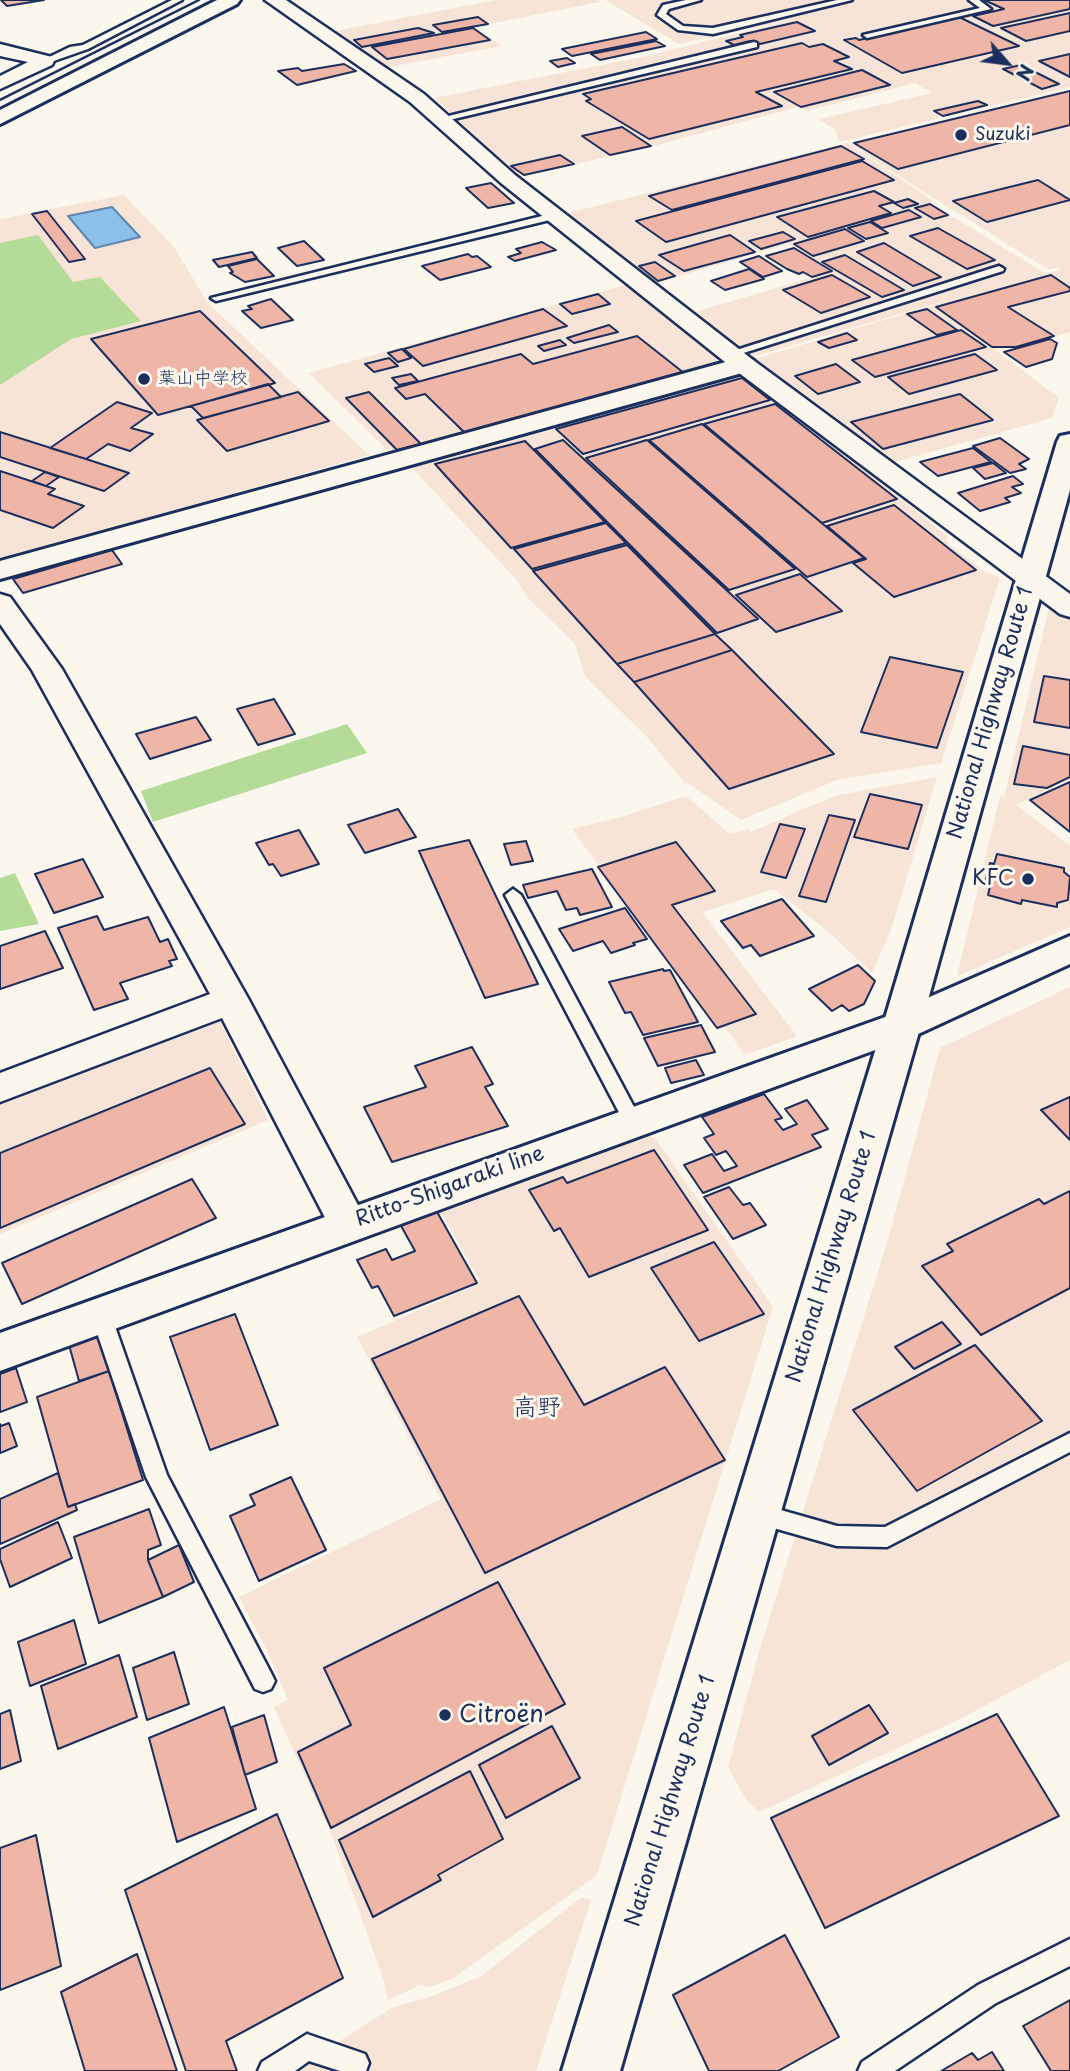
<!DOCTYPE html>
<html>
<head>
<meta charset="utf-8">
<style>
	body { margin:0 }
	#map { position:relative; width:1070px; height:2071px; overflow:hidden; background:#fbf7ec; font-family:"Playpen Sans",sans-serif }
	canvas { display:block }
	.north { position:absolute; left:972px; top:28px; width:70px; height:70px; -webkit-text-stroke:5px #fbf7ec; paint-order:stroke; rotate:118deg; font-size:19px; font-weight:700; line-height:28px; text-align:center; color:#1b2f5e }
	.north::after { content:''; display:block; margin:auto; width:24px; height:32px; background:#1b2f5e; clip-path:polygon(50% 0,100% 100%,50% 72%,0 100%) }
</style>
</head>
<body>
<div id="map">
<canvas width="1070" height="2071"></canvas>
<div class="north">N</div>
</div>
<script>
const context = document.querySelector('canvas').getContext('2d');
context.lineJoin = 'round';
function fill(path, color) { context.fillStyle = color; context.fill(path, 'evenodd'); }
const toPath = rows => new Path2D(rows.map(r => 'M' + r).join(''));
function stroke(path, color, width, dash) { context.strokeStyle = color; context.lineWidth = width; context.lineCap = dash ? 'butt' : 'round'; context.setLineDash(dash || []); context.stroke(path); }
function write(font, color, halo, rows, align = 'center') {
  context.font = font + ' "Playpen Sans","Klee One",sans-serif'; context.lineWidth = 6; context.setLineDash([]); context.textBaseline = 'middle'; context.strokeStyle = halo; context.fillStyle = color; for (const [text, x, y, turn = 0] of rows) {
    context.save(); context.translate(x, y); context.rotate((+turn || 0) * Math.PI / 180); context.textAlign = isNaN(turn) ? turn : align; if (halo) context.strokeText(text, 0, 0); context.fillText(text, 0, 0); context.restore();
  }
}
fill(toPath([
	[496,0,597,0,600,2,474,27,502,46,384,68,330,32],
	[605,0,1070,0,1070,87,839,142,835,130,819,119,932,93,915,83,807,111,798,107,654,146,520,177,434,98,647,56,796,19,679,44],
	[1070,90,1070,332,1015,348,994,349,1059,398,1052,418,891,463,755,359,983,290,752,357,692,313,833,271,787,244,653,284,564,214,847,143,933,201,930,203,1045,273,1062,270,1059,267,1049,270,902,178,849,143],
	[124,195,174,247,207,302,369,455,0,560,0,219],
	[625,285,719,357,715,364,559,413,390,453,309,373],
	[729,376,755,380,947,536,948,543,982,570,1000,578,941,763,837,780,741,820,688,783,685,783,647,737,585,676,575,644,528,598,517,580,409,465,553,430],
	[1049,608,1059,609,1070,617,1070,779,1016,805,1070,846,1070,927,957,976,1000,796,1004,797],
	[937,777,892,927,872,973,830,933,774,889,702,912,797,1036,745,1055,725,1027,717,1030,572,829,625,816,686,796,730,834,748,829,751,832,834,796],
	[1070,987,1070,1660,958,1720,759,1812,746,1800,728,1767,760,1648,887,1243,940,1048],
	[218,1017,268,1120,0,1234,0,1103],
	[640,1132,655,1138,773,1307,597,1875,452,1979,429,1987,420,1985,388,2000,383,1978,332,1836,274,1707,288,1700,267,1650,239,1597,441,1499,357,1337,481,1283,439,1209],
	[582,1897,591,1900,536,2071,293,2071,393,2007,430,1997,481,1976]
]), '#f7e4d7');
fill(toPath([
	[38,235,73,282,100,277,141,321,71,339,0,385,0,243],
	[347,724,367,753,153,822,141,791],
	[15,873,39,924,0,931,0,878]
]), '#b4db97');
const water = toPath([
	[112,207,140,237,95,248,68,216,112,207]
]);
fill(water, '#8bc0e8');
stroke(water, '#5e86b1', 2);
const building = toPath([
	[1,0,44,0,7,6,1,0],
	[984,0,1070,0,1070,9,993,26,973,16,1004,9,984,0],
	[1070,13,1070,31,1026,41,1001,28,1070,13],
	[478,17,488,24,442,32,433,25,478,17],
	[959,17,1019,46,902,73,844,40,856,38,859,40,959,17],
	[797,22,815,31,760,44,750,41,734,45,726,41,743,37,740,35,797,22],
	[418,28,434,33,362,47,354,40,418,28],
	[473,28,490,40,387,59,372,47,473,28],
	[646,32,657,39,572,56,562,49,646,32],
	[656,41,665,46,600,60,591,54,656,41],
	[802,43,809,47,823,44,849,57,834,61,852,69,756,92,782,106,649,139,586,101,591,99,583,94,802,43],
	[1070,54,1070,77,1039,61,1070,54],
	[567,58,575,63,558,67,550,61,567,58],
	[344,64,356,71,297,85,278,71,298,68,302,71,344,64],
	[1021,65,1059,84,1042,89,1003,69,1021,65],
	[862,70,890,85,801,107,774,92,862,70],
	[1070,91,1070,125,898,169,854,143,1070,91],
	[978,101,987,105,943,116,934,111,978,101],
	[622,127,651,146,610,155,582,136,622,127],
	[841,146,864,159,672,210,649,196,841,146],
	[560,155,574,164,524,175,511,166,560,155],
	[862,161,894,180,666,242,636,221,862,161],
	[1038,180,1070,200,987,222,953,201,1038,180],
	[491,183,514,203,488,208,466,188,491,183],
	[874,191,894,202,879,206,891,213,808,237,777,217,874,191],
	[908,199,918,204,903,208,894,203,908,199],
	[930,204,948,215,934,219,915,208,930,204],
	[909,210,921,217,882,228,871,221,909,210],
	[47,211,85,259,69,262,32,214,47,211],
	[870,222,888,233,866,239,848,228,870,222],
	[938,228,995,260,967,269,910,236,938,228],
	[845,229,864,241,813,256,794,244,845,229],
	[783,232,795,239,761,249,749,241,783,232],
	[730,235,755,252,684,271,659,255,730,235],
	[304,241,324,260,297,266,278,248,304,241],
	[542,242,556,250,515,261,508,257,521,253,516,249,542,242],
	[884,243,941,277,913,286,857,252,884,243],
	[794,248,832,271,812,277,803,272,799,274,787,269,766,256,794,248],
	[252,252,257,258,219,267,213,260,252,252],
	[468,254,472,257,477,256,491,267,440,280,422,266,468,254],
	[845,255,904,290,882,297,822,262,845,255],
	[759,256,782,271,763,277,740,262,759,256],
	[257,259,274,276,245,282,230,273,233,272,228,266,257,259],
	[655,262,675,276,658,281,639,266,655,262],
	[749,269,764,279,725,290,711,281,749,269],
	[832,275,870,297,821,313,783,290,832,275],
	[1051,275,1070,288,1070,291,1008,307,1054,336,1016,347,992,347,936,307,1051,275],
	[598,294,610,304,572,314,560,304,598,294],
	[271,299,293,320,261,328,242,311,252,309,248,306,271,299],
	[543,309,567,326,423,366,404,349,543,309],
	[927,309,957,330,937,335,907,314,927,309],
	[200,311,275,383,158,415,91,339,200,311],
	[609,325,618,332,574,343,567,338,609,325],
	[961,330,986,347,875,377,852,360,961,330],
	[847,333,857,340,829,348,818,342,847,333],
	[637,336,684,373,466,434,425,394,406,399,395,388,521,354,533,364,637,336],
	[1050,339,1057,343,1052,359,1026,367,1004,352,1050,339],
	[560,340,566,345,544,351,538,346,560,340],
	[402,349,411,358,398,362,388,353,402,349],
	[975,354,997,370,909,394,888,377,975,354],
	[389,358,398,366,374,372,365,364,389,358],
	[836,364,860,382,818,394,795,376,836,364],
	[411,374,418,381,399,385,392,378,411,374],
	[742,378,770,400,583,454,556,429,742,378],
	[268,384,281,397,203,418,191,406,268,384],
	[298,392,329,421,227,451,197,420,298,392],
	[369,392,421,444,397,450,346,398,369,392],
	[960,394,993,420,883,449,851,422,960,394],
	[117,402,152,413,131,428,153,434,130,451,108,444,86,459,50,448,117,402],
	[775,404,897,499,822,523,704,424,775,404],
	[702,424,864,558,807,577,649,440,702,424],
	[0,432,86,459,129,473,104,491,0,457,0,432],
	[1000,438,1029,459,1019,464,1026,469,1010,473,973,446,1000,438],
	[563,440,758,619,717,633,535,449,563,440],
	[647,440,795,569,729,590,586,458,647,440],
	[525,441,605,522,511,548,435,464,525,441],
	[973,448,991,462,938,476,920,462,973,448],
	[993,463,1006,473,985,479,973,468,993,463],
	[0,471,55,489,48,494,84,506,53,528,0,510,0,471],
	[45,472,59,477,46,486,32,481,45,472],
	[1013,476,1023,484,1012,487,1021,493,1005,498,1010,502,980,511,958,493,1013,476],
	[894,505,976,570,894,597,853,563,866,559,827,526,894,505],
	[606,523,626,543,532,569,514,549,606,523],
	[627,545,715,634,617,664,533,571,627,545],
	[112,550,122,564,23,593,13,579,112,550],
	[800,574,842,611,776,632,736,595,800,574],
	[715,634,732,650,634,682,617,664,715,634],
	[732,650,834,754,729,789,634,682,732,650],
	[890,657,963,672,937,748,861,732,890,657],
	[1044,676,1070,680,1070,728,1034,722,1044,676],
	[274,699,295,734,258,745,237,709,274,699],
	[196,717,211,740,150,759,136,734,196,717],
	[1023,746,1070,755,1070,777,1047,788,1014,784,1023,746],
	[1070,782,1070,832,1030,800,1070,782],
	[870,794,922,805,908,849,854,837,870,794],
	[398,809,416,837,365,853,348,825,398,809],
	[829,815,855,820,826,902,799,896,829,815],
	[780,824,805,829,786,878,761,872,780,824],
	[299,830,319,864,281,876,273,864,269,865,256,843,299,830],
	[469,840,538,984,485,998,419,851,469,840],
	[526,841,533,861,511,865,504,844,526,841],
	[676,842,715,891,672,905,756,1014,717,1028,598,867,676,842],
	[997,854,1064,868,1064,872,1070,877,1068,900,1057,903,1057,907,1022,900,1021,904,988,895,991,882,985,882,990,863,994,864,997,854],
	[83,859,103,897,54,913,35,874,83,859],
	[592,869,612,907,580,915,577,908,566,910,557,891,528,898,523,885,592,869],
	[782,899,814,936,760,956,751,945,743,948,721,921,782,899],
	[625,908,647,939,633,943,635,945,611,953,603,941,573,951,559,929,625,908],
	[97,916,104,930,148,917,160,942,168,939,177,959,169,961,172,966,120,983,128,999,94,1010,58,928,97,916],
	[45,931,63,968,0,989,0,946,45,931],
	[858,965,875,981,864,1004,849,1011,842,1005,832,1011,809,989,858,965],
	[663,969,664,971,670,970,698,1022,643,1035,631,1012,625,1013,609,982,663,969],
	[701,1025,715,1052,658,1066,644,1038,701,1025],
	[472,1047,493,1084,485,1087,508,1126,392,1162,364,1107,426,1087,415,1066,472,1047],
	[696,1060,704,1075,671,1083,665,1068,696,1060],
	[210,1068,245,1124,0,1228,0,1153,210,1068],
	[764,1094,782,1118,775,1120,783,1130,797,1124,785,1109,807,1100,828,1129,812,1135,821,1147,703,1193,684,1165,712,1154,724,1171,737,1166,726,1151,716,1155,704,1138,714,1134,702,1117,764,1094],
	[1070,1097,1070,1140,1041,1110,1070,1097],
	[654,1150,708,1230,589,1277,560,1228,554,1231,529,1190,563,1177,567,1183,654,1150],
	[192,1179,216,1218,22,1304,2,1263,192,1179],
	[729,1187,743,1205,750,1203,766,1225,733,1239,704,1197,729,1187],
	[1070,1191,1070,1288,981,1335,922,1266,953,1251,947,1244,1039,1199,1044,1204,1070,1191],
	[436,1210,477,1283,394,1316,378,1286,372,1288,357,1260,386,1249,392,1260,415,1251,400,1224,436,1210],
	[714,1242,764,1314,699,1341,651,1268,714,1242],
	[519,1296,584,1405,665,1367,725,1460,485,1573,372,1359,519,1296],
	[235,1314,278,1425,210,1450,170,1337,235,1314],
	[942,1322,961,1344,914,1369,895,1347,942,1322],
	[98,1335,109,1371,79,1381,69,1345,98,1335],
	[975,1345,1042,1421,917,1491,853,1410,975,1345],
	[16,1368,27,1402,0,1412,0,1374,16,1368],
	[109,1371,143,1480,68,1507,37,1397,109,1371],
	[9,1423,17,1446,0,1453,0,1424,1,1426,9,1423],
	[58,1473,68,1507,75,1504,77,1510,0,1544,0,1499,58,1473],
	[291,1477,326,1550,259,1581,230,1516,255,1505,250,1495,291,1477],
	[149,1509,161,1545,148,1550,148,1560,163,1597,99,1623,74,1537,149,1509],
	[58,1522,72,1558,10,1587,0,1559,0,1549,58,1522],
	[179,1545,194,1582,163,1597,148,1560,179,1545],
	[498,1582,565,1704,331,1828,298,1752,351,1725,324,1668,498,1582],
	[74,1620,86,1664,30,1686,18,1642,74,1620],
	[174,1652,189,1704,147,1720,133,1668,174,1652],
	[119,1655,137,1717,58,1749,41,1686,119,1655],
	[869,1705,888,1733,829,1765,812,1736,869,1705],
	[224,1707,256,1809,177,1842,149,1738,224,1707],
	[10,1710,21,1761,0,1769,0,1714,10,1710],
	[997,1714,1059,1816,825,1928,771,1818,997,1714],
	[264,1715,277,1762,245,1775,232,1727,264,1715],
	[552,1726,580,1778,506,1818,479,1765,552,1726],
	[470,1771,503,1839,438,1875,441,1880,373,1917,339,1840,470,1771],
	[277,1814,343,1978,226,2041,237,2071,186,2071,125,1890,277,1814],
	[36,1835,61,1966,0,1990,0,1848,36,1835],
	[785,1935,839,2037,778,2071,709,2071,673,1995,785,1935],
	[137,1954,177,2071,85,2071,61,1992,137,1954],
	[1070,2000,1070,2071,1051,2071,1023,2026,1070,2000],
	[992,2052,1004,2071,941,2071,972,2053,978,2060,992,2052]
]);
fill(building, '#efb6a7');
stroke(building, '#1b2f5e', 2);
const service = toPath([
	[172,0,182,0,88,49,48,63,41,61,70,47,83,45,172,0],
	[686,0,701,0,669,9,666,14,683,26,713,28,837,0,852,0,713,34,678,30,657,15,663,5,686,0],
	[969,0,979,0,991,9,867,38,863,35,980,8,969,0],
	[754,42,757,43,757,47,441,122,436,119,754,42],
	[554,213,559,216,558,218,216,301,211,298,554,213],
	[999,266,1004,269,1003,271,734,356,724,354,999,266],
	[513,889,521,895,642,1122,639,1127,633,1129,627,1127,624,1122,505,895,513,889],
	[101,1307,108,1309,111,1315,167,1475,271,1673,275,1681,271,1689,263,1692,255,1689,146,1477,91,1315,94,1309,101,1307],
	[1070,1433,1070,1452,887,1547,837,1546,756,1523,748,1520,745,1513,748,1506,756,1503,837,1526,885,1527,1070,1433],
	[1070,1939,1070,1966,996,2003,895,2071,858,2071,862,2062,978,1985,1070,1939],
	[307,2034,365,2054,369,2063,366,2071,340,2071,309,2061,295,2071,258,2071,262,2062,307,2034]
]);
const minor = toPath([
	[265,0,286,0,424,94,515,175,753,360,1070,594,1070,617,1060,614,735,370,501,183,410,102,265,0],
	[0,44,52,57,54,61,52,65,0,89,0,76,28,62,0,56,0,44],
	[0,594,10,597,62,669,249,1000,368,1224,362,1235,348,1240,334,1235,222,1018,0,1102,0,1073,210,994,32,670,0,624,0,594]
]);
const tertiary = toPath([
	[217,0,240,0,237,4,0,124,0,110,217,0],
	[744,357,753,360,757,365,753,370,0,579,0,561,744,357]
]);
const secondary = toPath([
	[1070,936,1070,964,916,1035,902,1039,888,1035,883,1025,888,1015,1070,936]
]);
const primary = toPath([
	[902,1011,916,1015,921,1025,916,1035,0,1371,0,1333,902,1011]
]);
const trunk = toPath([
	[1070,434,1070,490,921,1025,620,2071,562,2071,883,1025,1057,442,1060,436,1070,434]
]);
stroke(service, '#1b2f5e', 5);
stroke(minor, '#1b2f5e', 5);
stroke(tertiary, '#1b2f5e', 6);
stroke(secondary, '#1b2f5e', 6);
stroke(primary, '#1b2f5e', 6);
stroke(trunk, '#1b2f5e', 6);
fill(service, '#fbf7ec');
fill(minor, '#fbf7ec');
fill(tertiary, '#fbf7ec');
fill(secondary, '#fbf7ec');
fill(primary, '#fbf7ec');
fill(trunk, '#fbf7ec');
stroke(toPath([
	[0,100,199,0]
]), '#1b2f5e', 2.5);
for (const [x, y, r, color] of [
	[961,135,7,"#1b2f5e"],
	[144,379,7,"#1b2f5e"],
	[1028,879,7,"#1b2f5e"],
	[445,1715,7,"#1b2f5e"]
]) { const dot = new Path2D(); dot.arc(x, y, r, 0, 2 * Math.PI); context.fillStyle = color; context.fill(dot); stroke(dot, '#fbf7ec', 2.5); }
write('18px', '#1b2f5e', '#fbf7ec', [
	["Suzuki",975,135],
	["葉山中学校",158,379]
], 'left');
write('21px', '#1b2f5e', '#fbf7ec', [
	["National Highway Route 1",991,713,-74],
	["Ritto-Shigaraki line",450,1187,-20],
	["National Highway Route 1",832,1257,-73],
	["National Highway Route 1",671,1801,-73]
]);
write('21px', '#1b2f5e', '#fbf7ec', [
	["KFC",1014,879]
], 'right');
write('24px', '#1b2f5e', '#fbf7ec', [
	["高野",537,1408]
]);
write('24px', '#1b2f5e', '#fbf7ec', [
	["Citroën",459,1715]
], 'left');
</script>
</body>
</html>
